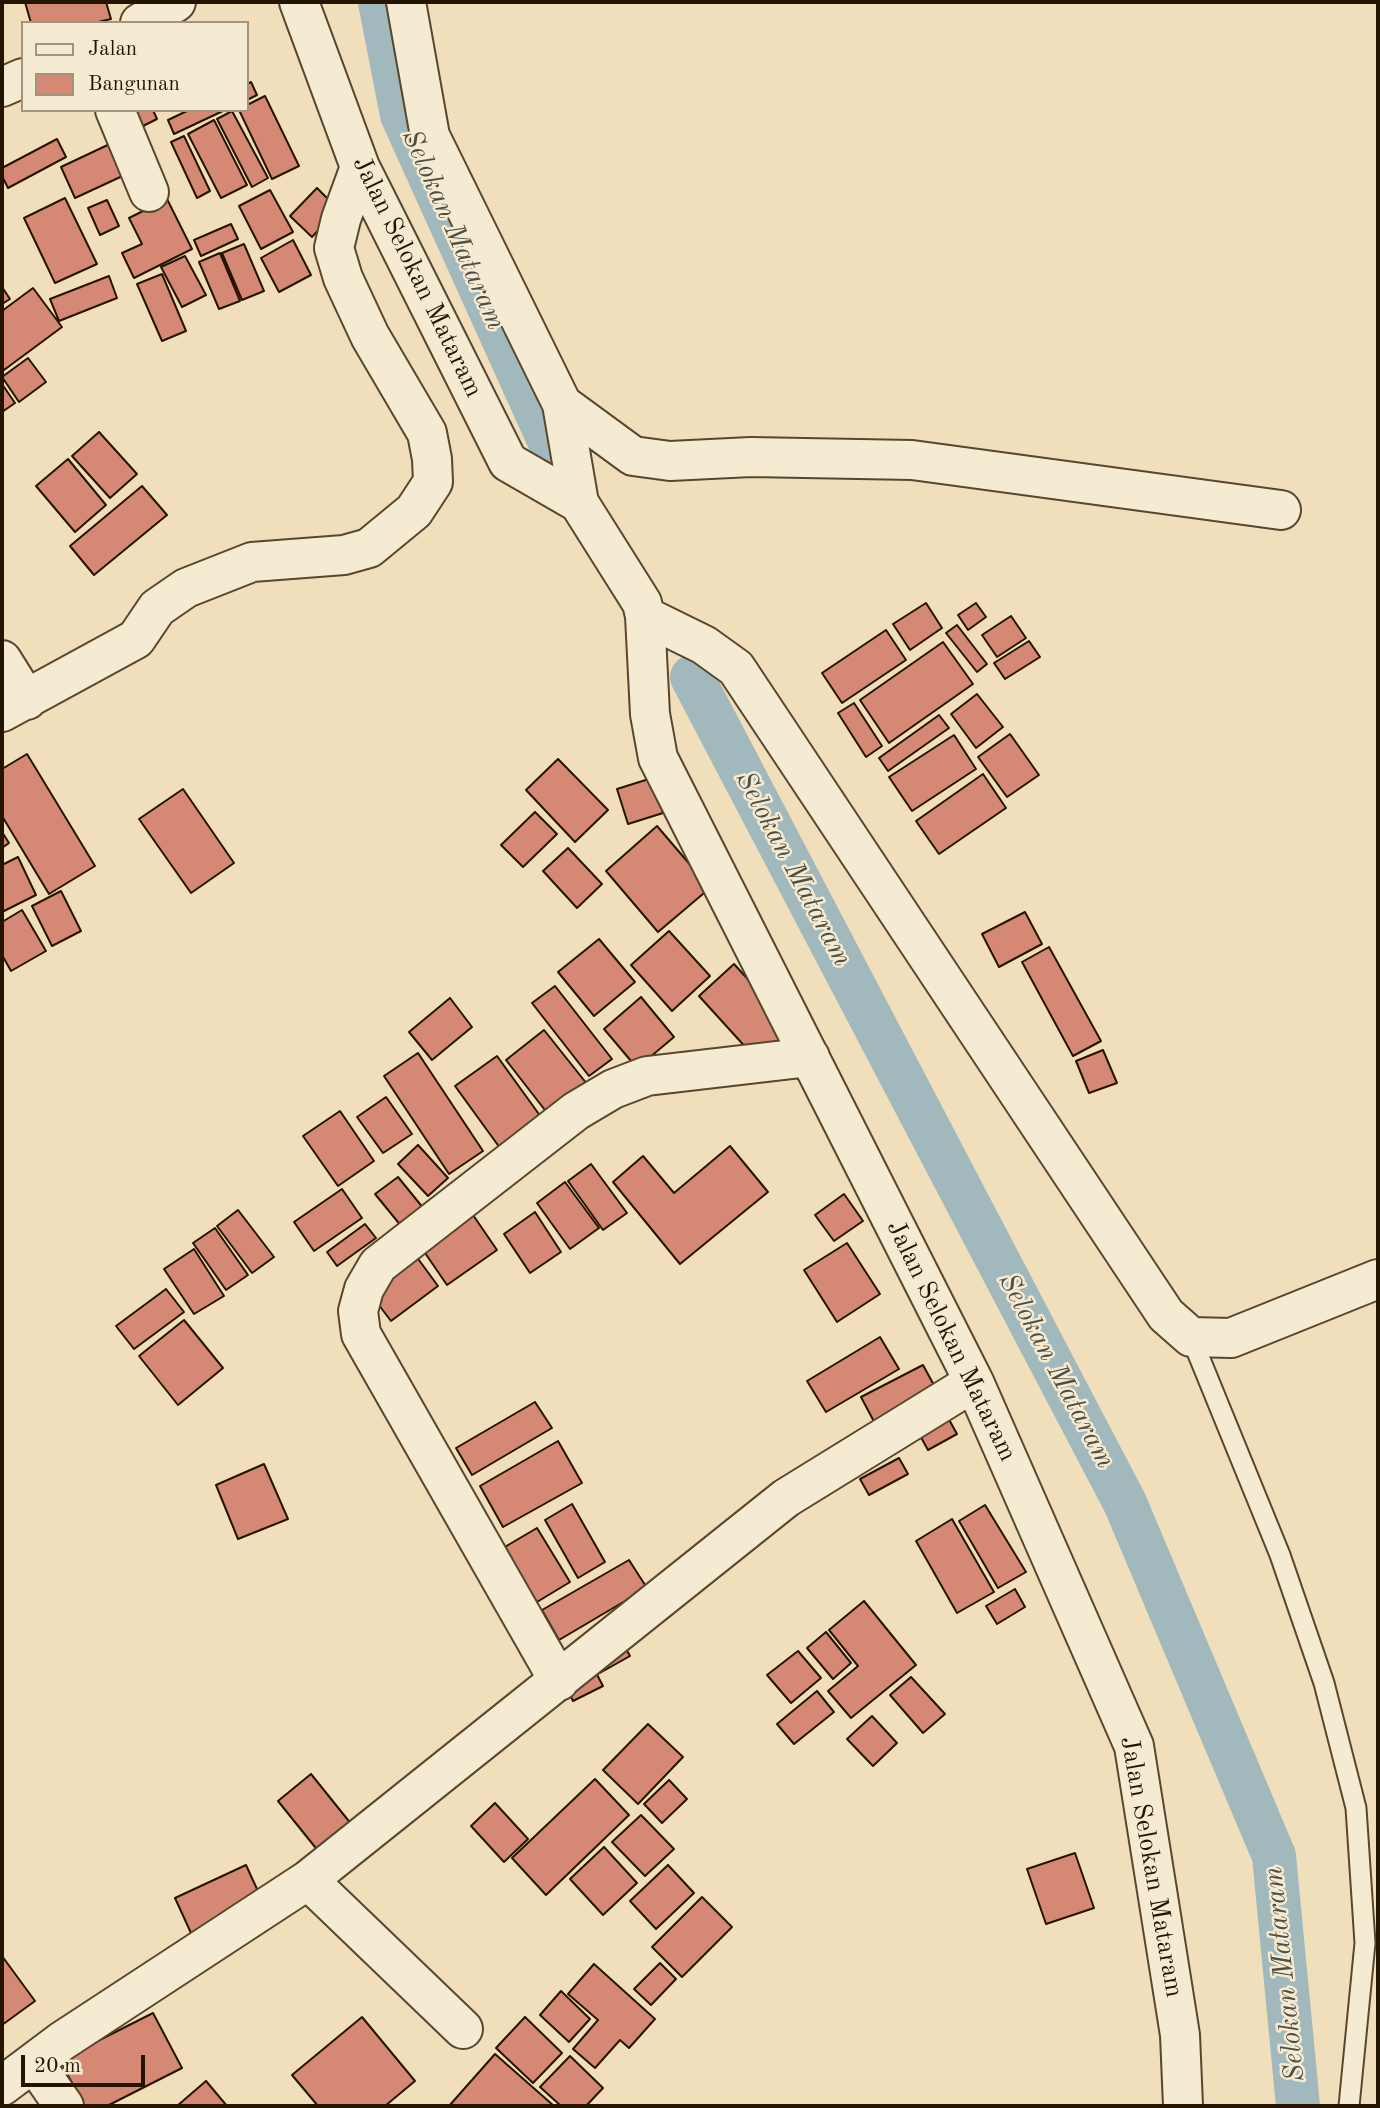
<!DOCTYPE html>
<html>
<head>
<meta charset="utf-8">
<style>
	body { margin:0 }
	#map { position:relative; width:1380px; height:2108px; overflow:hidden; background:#f0dfba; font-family:"Old Standard TT",serif }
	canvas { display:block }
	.frame { position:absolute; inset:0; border:4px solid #251400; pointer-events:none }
	.legend { position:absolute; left:21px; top:21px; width:228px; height:91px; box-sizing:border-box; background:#f5ead2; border:2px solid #a2947e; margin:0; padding:9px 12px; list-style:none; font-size:21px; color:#251400 }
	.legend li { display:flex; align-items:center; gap:14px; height:35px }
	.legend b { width:35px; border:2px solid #a2947e }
	.scale { position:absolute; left:21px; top:2055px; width:124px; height:32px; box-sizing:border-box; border:4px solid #251400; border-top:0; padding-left:9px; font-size:21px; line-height:24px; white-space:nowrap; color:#251400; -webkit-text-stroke:5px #f5ead2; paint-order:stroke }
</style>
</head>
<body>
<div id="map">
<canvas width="1380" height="2108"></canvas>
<div class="frame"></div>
<ul class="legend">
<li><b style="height:9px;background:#f5ead2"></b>Jalan</li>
<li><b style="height:19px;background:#d58975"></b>Bangunan</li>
</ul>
<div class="scale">20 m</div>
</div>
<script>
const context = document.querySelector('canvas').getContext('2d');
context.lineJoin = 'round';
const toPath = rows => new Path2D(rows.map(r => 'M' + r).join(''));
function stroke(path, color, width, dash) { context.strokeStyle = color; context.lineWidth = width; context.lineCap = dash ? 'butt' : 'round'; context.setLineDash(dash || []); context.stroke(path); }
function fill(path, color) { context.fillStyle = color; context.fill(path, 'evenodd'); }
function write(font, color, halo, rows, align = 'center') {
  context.font = font + ' "Old Standard TT",serif'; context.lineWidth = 5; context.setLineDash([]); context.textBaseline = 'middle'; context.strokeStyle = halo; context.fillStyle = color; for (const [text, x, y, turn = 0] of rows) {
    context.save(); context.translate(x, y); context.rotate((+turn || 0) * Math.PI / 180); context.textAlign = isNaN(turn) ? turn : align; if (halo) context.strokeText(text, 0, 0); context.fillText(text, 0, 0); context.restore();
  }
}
stroke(toPath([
	[380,2,402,115,553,449],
	[692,677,1125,1503,1274,1856,1298,2106]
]), '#a1b9bc', 44);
const building = toPath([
	[25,2,106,2,111,19,94,23,31,23,25,2],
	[251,82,257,95,247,100,247,84,251,82],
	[265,96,299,166,272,179,239,110,247,110,247,105,265,96],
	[129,110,153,110,157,119,139,128,129,110],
	[189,110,225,110,174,134,168,120,189,110],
	[232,111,268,178,252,187,217,119,232,111],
	[214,120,247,185,221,198,188,134,214,120],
	[184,136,210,191,197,198,171,142,184,136],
	[57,139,66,157,8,188,2,176,2,168,57,139],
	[114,142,129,173,75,198,61,167,114,142],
	[317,188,338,209,312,237,290,216,317,188],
	[270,190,293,232,261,249,239,206,270,190],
	[65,198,97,264,55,283,24,218,65,198],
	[167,199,192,249,134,278,122,253,142,244,129,218,167,199],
	[107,200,119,226,100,235,88,208,107,200],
	[231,224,238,239,201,256,194,240,231,224],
	[293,240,311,275,279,292,261,258,293,240],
	[244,244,264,291,242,300,222,253,244,244],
	[220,253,240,301,219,309,199,262,220,253],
	[185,256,206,295,182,307,161,267,185,256],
	[162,274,186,331,162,341,137,284,162,274],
	[109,276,117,298,59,321,50,299,109,276],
	[2,287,10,299,2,304,2,287],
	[33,288,62,327,4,370,2,366,2,311,33,288],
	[28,358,46,382,19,402,2,377,28,358],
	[2,384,15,403,2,412,2,384],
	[99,432,137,474,110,498,72,456,99,432],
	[68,459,106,505,75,532,36,486,68,459],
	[142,486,167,515,94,575,70,546,142,486],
	[926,603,942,628,910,650,893,624,926,603],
	[976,603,986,617,968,630,958,615,976,603],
	[1011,616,1026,638,997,657,982,635,1011,616],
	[957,625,987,664,977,672,946,633,957,625],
	[886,630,906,660,842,703,822,673,886,630],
	[1029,641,1040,657,1005,679,994,663,1029,641],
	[943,642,973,684,889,743,860,700,943,642],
	[977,694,1003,727,976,748,951,714,977,694],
	[854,703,882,746,866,757,838,713,854,703],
	[939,715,949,728,888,771,879,758,939,715],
	[1010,734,1039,775,1007,797,978,757,1010,734],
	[954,735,976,769,912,811,889,777,954,735],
	[27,754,95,866,49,894,2,816,2,769,27,754],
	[558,759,608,810,575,842,526,790,558,759],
	[983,774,1006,808,939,854,916,821,983,774],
	[652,778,663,813,628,824,617,789,652,778],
	[183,789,234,863,191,893,139,819,183,789],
	[535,812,557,834,523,867,501,845,535,812],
	[657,826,710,888,658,932,606,871,657,826],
	[2,832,9,843,2,848,2,832],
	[568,848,602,884,577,908,543,871,568,848],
	[18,857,36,895,2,912,2,865,18,857],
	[61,891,81,931,52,946,32,906,61,891],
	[22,910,46,951,11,971,2,955,2,922,22,910],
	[1025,912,1042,944,999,967,982,934,1025,912],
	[669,931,710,976,672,1011,631,965,669,931],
	[599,939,635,982,594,1016,558,972,599,939],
	[1049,947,1101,1041,1073,1056,1022,962,1049,947],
	[734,964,794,1030,759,1062,699,996,734,964],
	[555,986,612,1059,589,1076,532,1003,555,986],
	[641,997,674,1037,637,1068,604,1029,641,997],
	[450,998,472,1027,432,1060,409,1032,450,998],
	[544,1030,587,1084,548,1114,506,1060,544,1030],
	[1103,1050,1117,1083,1089,1093,1076,1061,1103,1050],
	[418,1053,483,1151,449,1174,384,1076,418,1053],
	[497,1056,541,1117,500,1148,455,1086,497,1056],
	[386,1097,412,1134,383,1153,357,1117,386,1097],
	[340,1111,374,1161,338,1186,303,1136,340,1111],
	[418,1145,448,1178,428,1196,398,1164,418,1145],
	[730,1146,768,1192,680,1264,613,1182,643,1156,674,1193,730,1146],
	[591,1164,627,1213,603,1230,568,1181,591,1164],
	[398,1177,424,1209,402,1227,375,1194,398,1177],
	[565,1182,599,1228,570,1249,537,1203,565,1182],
	[342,1189,362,1218,314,1251,294,1222,342,1189],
	[844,1194,863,1221,834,1241,815,1215,844,1194],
	[238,1210,274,1257,252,1273,217,1226,238,1210],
	[535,1212,561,1252,530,1273,504,1234,535,1212],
	[473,1215,497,1250,447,1285,423,1250,473,1215],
	[365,1224,376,1238,337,1266,327,1252,365,1224],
	[215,1228,248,1275,226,1290,193,1243,215,1228],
	[847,1243,880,1294,837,1322,804,1270,847,1243],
	[194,1249,224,1296,194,1314,164,1269,194,1249],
	[416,1256,438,1286,391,1321,369,1292,416,1256],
	[166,1289,184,1312,134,1349,116,1326,166,1289],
	[184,1320,223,1368,178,1405,139,1356,184,1320],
	[880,1337,899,1369,826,1412,807,1381,880,1337],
	[923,1365,941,1398,879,1431,861,1397,923,1365],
	[535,1402,552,1428,472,1475,456,1448,535,1402],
	[947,1416,957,1434,928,1450,918,1432,947,1416],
	[558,1441,582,1483,503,1527,480,1486,558,1441],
	[899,1458,908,1474,869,1495,860,1479,899,1458],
	[264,1464,288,1519,238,1539,216,1485,264,1464],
	[572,1504,605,1562,578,1578,545,1520,572,1504],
	[985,1505,1026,1572,998,1588,959,1521,985,1505],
	[952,1519,994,1592,957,1613,916,1541,952,1519],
	[537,1528,570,1582,537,1602,503,1548,537,1528],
	[629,1560,647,1588,559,1640,542,1610,629,1560],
	[1015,1589,1025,1607,997,1624,986,1606,1015,1589],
	[864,1601,916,1665,851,1718,828,1691,858,1666,829,1630,864,1601],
	[826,1632,851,1663,833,1679,807,1648,826,1632],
	[621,1640,630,1656,598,1674,589,1658,621,1640],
	[798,1651,821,1678,791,1703,767,1675,798,1651],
	[593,1667,603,1686,573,1701,563,1682,593,1667],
	[911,1677,945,1714,923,1733,890,1695,911,1677],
	[817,1691,834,1712,794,1744,777,1724,817,1691],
	[872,1716,897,1743,873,1766,847,1739,872,1716],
	[648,1724,683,1757,638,1804,603,1770,648,1724],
	[311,1774,352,1825,319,1852,278,1801,311,1774],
	[595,1779,629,1815,546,1895,512,1858,595,1779],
	[669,1780,687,1799,662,1823,644,1804,669,1780],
	[495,1803,528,1839,504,1862,471,1826,495,1803],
	[641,1815,674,1849,645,1876,612,1842,641,1815],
	[604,1847,637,1883,603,1915,570,1879,604,1847],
	[1075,1853,1094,1908,1046,1924,1027,1869,1075,1853],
	[246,1865,262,1900,191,1933,175,1898,246,1865],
	[668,1865,694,1893,656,1929,630,1901,668,1865],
	[702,1897,732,1927,682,1977,652,1947,702,1897],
	[2,1956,35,2001,2,2025,2,1956],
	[660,1963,676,1979,651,2005,634,1989,660,1963],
	[594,1964,655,2019,629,2048,620,2040,595,2068,573,2049,598,2020,568,1994,594,1964],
	[561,1991,590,2019,569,2042,540,2015,561,1991],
	[153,2013,182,2068,107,2106,84,2106,60,2060,153,2013],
	[362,2017,415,2081,385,2106,318,2106,292,2075,362,2017],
	[525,2017,562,2053,533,2083,496,2048,525,2017],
	[495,2054,554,2106,449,2106,495,2054],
	[570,2056,603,2088,586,2106,561,2106,540,2087,570,2056],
	[206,2081,227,2106,177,2106,206,2081]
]);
fill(building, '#d58975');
stroke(building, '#251400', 2);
const service = toPath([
	[1191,1337,1280,1555,1324,1683,1356,1808,1365,1943,1349,2106]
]);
const minor = toPath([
	[299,2,360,167,508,462,579,503,642,603,645,616,650,714,658,758,974,1382,1134,1746,1180,2035,1183,2106],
	[406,2,430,136,562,404,579,503],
	[140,23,176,2],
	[2,87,23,78],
	[115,110,149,192],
	[562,404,633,456,670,461,751,457,912,460,1281,510],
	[645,616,704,645,736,668,1166,1315,1191,1337,1231,1338,1378,1279],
	[2,660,27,700],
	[2,712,136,639,157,608,186,588,252,562,344,555,369,548,414,511,433,482,432,459,427,433,370,336,343,278,334,248,341,219,360,167],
	[559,1681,361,1334,358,1311,364,1289,378,1265,576,1111,613,1089,647,1076,810,1057],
	[308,1880,463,2029],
	[34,2063,64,2106],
	[2,2086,62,2041,308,1880,786,1498,974,1382]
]);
stroke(service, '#58472e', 23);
stroke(minor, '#58472e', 42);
stroke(service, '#f5ead2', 19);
stroke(minor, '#f5ead2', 38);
write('26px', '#251400', '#f5ead2', [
	["Jalan Selokan Mataram",417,277,64],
	["Jalan Selokan Mataram",951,1341,64],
	["Jalan Selokan Mataram",1151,1867,80]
]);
write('italic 28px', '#504e42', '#f5ead2', [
	["Selokan Mataram",453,230,66],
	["Selokan Mataram",793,869,62],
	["Selokan Mataram",1056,1371,62],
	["Selokan Mataram",1285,1974,-96]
]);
</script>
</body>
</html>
